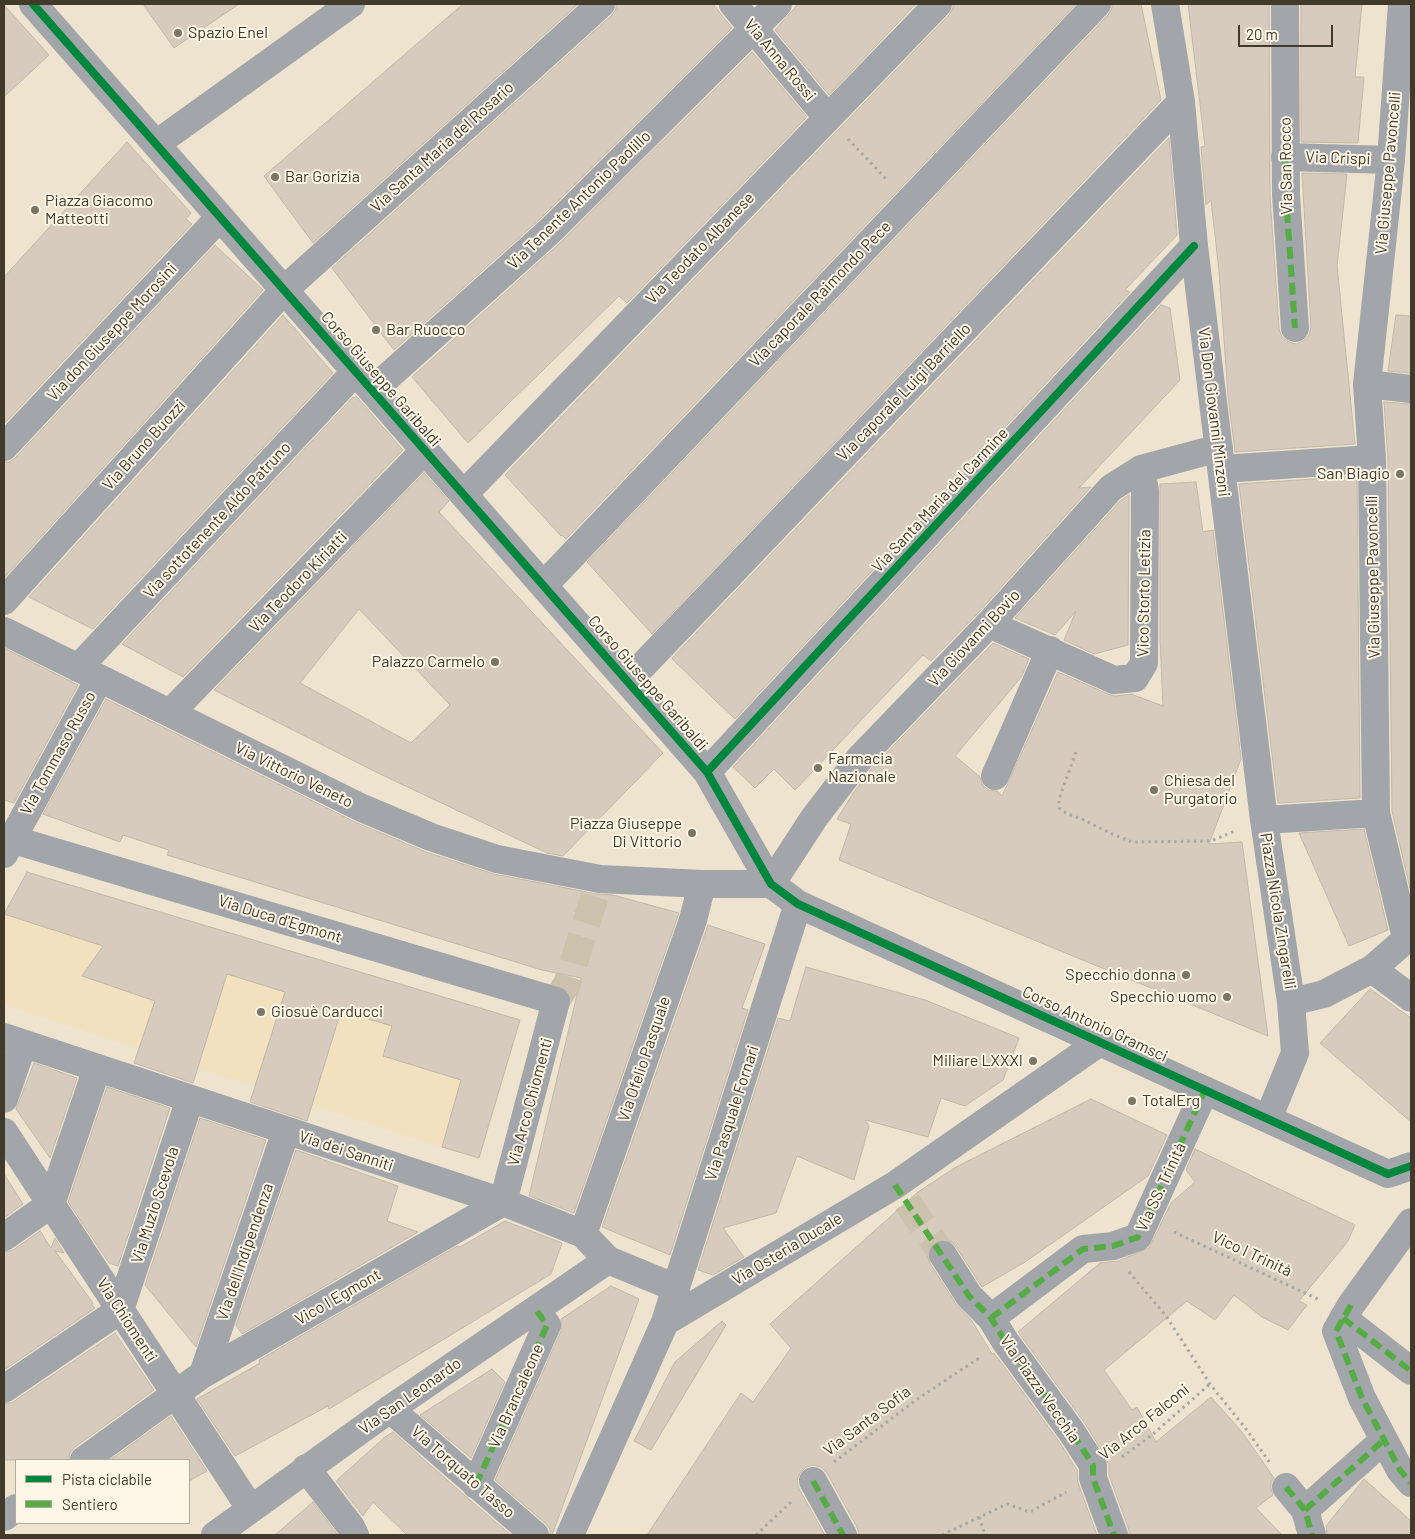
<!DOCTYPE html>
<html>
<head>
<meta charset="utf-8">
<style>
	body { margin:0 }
	#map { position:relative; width:1415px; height:1539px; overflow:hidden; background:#ede3ce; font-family:Barlow,sans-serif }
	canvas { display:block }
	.frame { position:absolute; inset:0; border:5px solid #413a2b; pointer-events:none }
	.legend { position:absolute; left:15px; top:1459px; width:175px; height:65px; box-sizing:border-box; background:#fef6e7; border:1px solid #b2ab9c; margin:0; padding:6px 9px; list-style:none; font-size:15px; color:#413a2b }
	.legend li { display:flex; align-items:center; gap:10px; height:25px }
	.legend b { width:25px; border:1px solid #b2ab9c }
	.scale { position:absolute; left:1238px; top:25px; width:95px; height:22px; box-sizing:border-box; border:2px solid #413a2b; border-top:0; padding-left:6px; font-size:15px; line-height:18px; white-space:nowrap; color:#413a2b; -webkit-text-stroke:4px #fef6e7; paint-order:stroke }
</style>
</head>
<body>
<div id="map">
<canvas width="1415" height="1539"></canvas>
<div class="frame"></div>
<ul class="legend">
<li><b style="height:6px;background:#00873e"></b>Pista ciclabile</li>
<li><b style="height:6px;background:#56ac44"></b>Sentiero</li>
</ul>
<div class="scale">20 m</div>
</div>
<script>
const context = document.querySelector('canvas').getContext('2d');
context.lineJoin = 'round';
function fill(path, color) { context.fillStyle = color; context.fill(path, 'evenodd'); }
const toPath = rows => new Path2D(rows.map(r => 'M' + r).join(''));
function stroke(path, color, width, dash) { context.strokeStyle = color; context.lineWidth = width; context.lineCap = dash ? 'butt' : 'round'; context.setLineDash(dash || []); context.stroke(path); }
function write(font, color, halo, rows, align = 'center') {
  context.font = font + ' Barlow,sans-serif'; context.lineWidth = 4; context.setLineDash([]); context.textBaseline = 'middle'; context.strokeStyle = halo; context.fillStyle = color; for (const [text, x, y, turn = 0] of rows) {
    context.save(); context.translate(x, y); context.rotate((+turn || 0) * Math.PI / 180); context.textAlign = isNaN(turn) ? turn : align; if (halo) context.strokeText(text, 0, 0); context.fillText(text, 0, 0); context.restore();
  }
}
fill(toPath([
	[27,872,520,1020,479,1159,4,1005,4,914]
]), '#f1e1bf');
const building = toPath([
	[143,4,239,4,174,48,143,4],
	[463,4,578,4,313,243,264,176,463,4],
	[616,4,713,4,732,28,540,219,394,350,332,268,611,16,616,9,616,4],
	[798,4,916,4,829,95,775,30,798,4],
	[953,4,1076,4,566,539,562,535,561,536,505,475,949,15,953,8,953,4],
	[1112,4,1141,4,1161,100,652,634,587,562,1108,15,1112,8,1112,4],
	[1188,4,1269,4,1270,196,1279,329,1282,337,1289,342,1296,344,1303,341,1309,335,1311,327,1302,173,1347,174,1337,266,1355,444,1235,452,1228,395,1219,271,1211,200,1206,205,1201,147,1205,146,1188,4],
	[1301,4,1362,4,1355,77,1364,77,1358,143,1301,142,1301,4],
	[4,5,49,55,4,97,4,5],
	[752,52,807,117,627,303,619,296,468,443,412,377,561,242,752,52],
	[1169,138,1177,235,1125,290,1130,292,735,719,672,659,673,657,1169,138],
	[127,142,191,213,186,219,192,224,4,424,4,277,127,142],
	[215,245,263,290,4,578,4,462,9,462,15,458,215,245],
	[1161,305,1170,308,1180,380,1079,488,1091,487,978,613,931,661,923,655,795,790,774,769,755,788,733,767,1161,305],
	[283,315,333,373,93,629,29,597,283,315],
	[1396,315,1411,316,1411,373,1388,371,1396,315],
	[356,396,403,450,183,677,122,644,353,397,354,398,356,396],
	[1384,402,1411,404,1411,893,1392,811,1388,459,1384,402],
	[424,473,449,501,439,512,663,753,563,856,547,853,376,772,214,690,424,473],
	[359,609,450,705,411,743,300,683,359,609],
	[1357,476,1360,798,1278,803,1239,484,1357,476],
	[1196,482,1203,532,1213,530,1241,759,1209,844,1242,842,1268,1036,839,860,851,824,837,819,854,792,872,768,993,643,1029,659,1022,676,955,756,980,777,983,786,989,790,997,791,1002,796,1058,672,1108,694,1115,696,1131,694,1163,706,1160,639,1160,484,1196,482],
	[1129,495,1128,645,1094,654,1064,640,1076,611,1055,635,1015,618,1121,500,1129,495],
	[4,648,78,685,14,803,4,800,4,648],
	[106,699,355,822,426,852,494,874,597,894,613,895,679,913,574,1213,529,1196,581,978,542,970,167,855,169,850,123,835,120,842,43,814,106,699],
	[1364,829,1388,930,1349,946,1299,833,1364,829],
	[27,872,520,1020,479,1158,442,1147,461,1080,383,1056,392,1026,341,1011,307,1121,250,1102,285,992,227,974,193,1083,134,1063,155,1001,82,976,103,946,4,914,27,872],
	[708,925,765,944,742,1008,748,1010,670,1255,602,1227,708,925],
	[806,967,925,1000,1019,1038,1003,1080,965,1106,941,1098,928,1137,865,1120,869,1126,854,1180,797,1156,776,1213,723,1228,744,1257,713,1275,698,1270,778,1018,790,1021,806,967],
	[1370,989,1411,1018,1411,1122,1320,1043,1370,989],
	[34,1063,77,1078,50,1158,16,1109,34,1063],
	[107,1087,170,1108,118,1266,109,1263,68,1202,107,1087],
	[1091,1099,1167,1135,1148,1176,1025,1262,982,1287,956,1247,951,1241,943,1239,935,1242,929,1247,927,1255,930,1263,956,1304,972,1321,992,1354,994,1353,1058,1440,1077,1470,1078,1483,1097,1535,859,1535,857,1527,827,1473,821,1467,813,1465,806,1467,800,1473,797,1481,799,1489,825,1535,647,1535,741,1393,753,1402,791,1348,770,1324,918,1192,956,1167,1091,1099],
	[200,1118,266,1140,196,1347,145,1285,200,1118],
	[1195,1149,1355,1225,1348,1241,1299,1301,1307,1305,1288,1330,1262,1317,1234,1295,1215,1320,1187,1301,1104,1370,1132,1410,1137,1407,1156,1442,1211,1397,1242,1432,1274,1478,1271,1482,1271,1489,1273,1495,1256,1508,1282,1535,1129,1535,1129,1530,1109,1475,1109,1465,1106,1457,1084,1422,1018,1332,1100,1263,1118,1261,1149,1248,1171,1203,1195,1182,1186,1170,1195,1149],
	[296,1150,398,1186,387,1221,418,1232,242,1334,236,1325,296,1150],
	[4,1174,23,1204,4,1218,4,1174],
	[505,1221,562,1243,551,1274,329,1409,328,1406,235,1456,197,1399,260,1363,259,1360,457,1246,460,1247,505,1221],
	[40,1231,51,1248,55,1238,64,1253,55,1251,93,1303,91,1304,95,1308,4,1370,4,1252,13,1250,40,1231],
	[611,1286,639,1299,552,1535,550,1535,550,1529,545,1523,495,1480,561,1331,561,1319,611,1286],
	[722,1321,726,1325,651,1450,634,1441,675,1362,722,1321],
	[115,1333,154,1390,75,1447,70,1453,69,1460,4,1460,4,1404,13,1402,115,1333],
	[492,1369,505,1382,471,1458,420,1415,492,1369],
	[171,1416,207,1471,189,1481,189,1460,110,1460,171,1416],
	[393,1432,464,1495,511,1535,407,1535,373,1502,363,1516,336,1481,385,1437,393,1432],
	[1364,1479,1411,1521,1411,1535,1327,1535,1326,1526,1364,1479],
	[313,1502,338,1535,275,1535,313,1502]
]);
fill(building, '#d6cbbc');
stroke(building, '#c2b8a9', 1);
stroke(toPath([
	[556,1001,567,984,596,892],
	[907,1202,943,1255]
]), '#cbc1ad', 28, [28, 14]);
stroke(toPath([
	[848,139,888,181],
	[1076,752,1059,799,1059,808,1066,813,1084,820,1110,833,1132,842,1211,841,1235,831],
	[1174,1232,1320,1300],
	[1129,1272,1166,1316,1210,1384,1246,1429,1270,1463],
	[1122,1457,1152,1435,1210,1384],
	[834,1462,916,1400,979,1358],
	[979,1517,985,1535],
	[756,1535,791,1502],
	[942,1535,1007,1504,1030,1512,1066,1492]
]), '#aaa8a4', 3, [2.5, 4]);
stroke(toPath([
	[33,4,707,772,771,884,798,904,1388,1174,1411,1166],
	[733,4,827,117],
	[1165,4,1181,102,1194,246,1264,820,1291,1002,1295,1053,1268,1119],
	[1285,4,1286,195,1295,328],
	[1402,4,1391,160,1367,384,1372,459,1376,813,1406,938],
	[156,144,351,4],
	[1285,157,1391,160],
	[1367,384,1411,389],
	[373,390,551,230,778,4],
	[4,447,220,217],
	[1222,469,1372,459],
	[464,494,938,4],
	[544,585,1097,4],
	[4,601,284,290,601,4],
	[989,624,1114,680,1135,678,1144,663,1145,491,1141,469],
	[4,631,362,808,431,837,497,859,600,879,702,884,771,884],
	[78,668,356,371],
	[628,681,1181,102],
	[170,713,425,450],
	[707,772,1194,246],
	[995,776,1050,650],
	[1264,820,1376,813],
	[4,837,556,1001,503,1202],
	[4,854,99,679],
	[771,884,814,818,860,758,989,624,1111,488,1141,469,1219,448],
	[1372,969,1411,998],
	[1291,1002,1324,994,1372,969,1411,935],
	[4,1037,503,1202,583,1234,608,1260,676,1288],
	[4,1099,23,1044],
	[4,1132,250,1508],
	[1411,1222,1351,1305,1336,1331,1362,1398,1400,1470,1411,1483],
	[583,1234,693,920,702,884],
	[4,1237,51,1204,97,1068],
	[943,1255,969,1296,991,1318,1005,1341,1071,1431,1093,1465,1093,1478,1114,1535],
	[991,1318,1083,1249,1113,1246,1138,1237,1205,1090],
	[1343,1318,1411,1371],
	[665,1322,895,1185,1100,1042],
	[203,1374,286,1131],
	[4,1389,120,1310,190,1099],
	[390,1409,535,1535],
	[84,1460,203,1374,503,1202],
	[306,1468,351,1527,355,1535],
	[813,1481,843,1535],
	[476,1485,547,1325,536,1310],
	[1286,1487,1305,1510,1312,1535],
	[1305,1510,1384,1440],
	[4,1517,16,1508],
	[215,1535,390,1409,608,1260],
	[570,1535,665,1322,798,904]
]), '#a2a5a9', 28);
stroke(toPath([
	[1285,157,1286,195,1295,328],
	[895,1185,969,1296,991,1318,1005,1341,1071,1431,1093,1465,1093,1478,1114,1535],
	[1351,1305,1336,1331,1362,1398,1400,1470,1411,1483],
	[991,1318,1083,1249,1113,1246,1138,1237,1205,1090],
	[1343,1318,1411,1371],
	[813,1481,843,1535],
	[476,1485,547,1325,536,1310],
	[1286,1487,1305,1510,1312,1535],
	[1305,1510,1384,1440]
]), '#56ac44', 6, [12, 6]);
stroke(toPath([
	[33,4,707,772,771,884,798,904,1388,1174,1411,1166],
	[707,772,1194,246]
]), '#00873e', 8);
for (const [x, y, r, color] of [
	[178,33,5,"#7d7564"],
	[275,177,5,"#7d7564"],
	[35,210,5,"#7d7564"],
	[376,330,5,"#7d7564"],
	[1400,474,5,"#7d7564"],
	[495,662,5,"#7d7564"],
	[818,768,5,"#7d7564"],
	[1154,790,5,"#7d7564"],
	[692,833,5,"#7d7564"],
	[1186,975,5,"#7d7564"],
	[1227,997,5,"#7d7564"],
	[261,1012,5,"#7d7564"],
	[1033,1061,5,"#7d7564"],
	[1132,1101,5,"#7d7564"]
]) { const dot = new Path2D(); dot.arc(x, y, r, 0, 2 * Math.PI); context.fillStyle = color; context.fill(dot); stroke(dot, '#fef6e7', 2); }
write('16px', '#413a2b', '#fef6e7', [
	["Spazio Enel",188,33],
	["Bar Gorizia",285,177],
	["Piazza Giacomo",45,201],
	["Matteotti",45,219],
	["Bar Ruocco",386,330],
	["San Biagio",1390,474,"right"],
	["Palazzo Carmelo",485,662,"right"],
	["Farmacia",828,759],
	["Nazionale",828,777],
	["Chiesa del",1164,781],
	["Purgatorio",1164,799],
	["Piazza Giuseppe",682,824,"right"],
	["Di Vittorio",682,842,"right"],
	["Specchio donna",1176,975,"right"],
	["Specchio uomo",1217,997,"right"],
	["Giosuè Carducci",271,1012],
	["Miliare LXXXI",1023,1061,"right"],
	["TotalErg",1142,1101]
], 'left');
write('16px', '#413a2b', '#fef6e7', [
	["Via Anna Rossi",780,60,50],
	["Via Santa Maria del Rosario",442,147,-42],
	["Via Crispi",1338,158,2],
	["Via San Rocco",1286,166,-91],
	["Via Giuseppe Pavoncelli",1388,173,-85],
	["Via Tenente Antonio Paolillo",579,200,-44],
	["Via Teodato Albanese",700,248,-46],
	["Via caporale Raimondo Pece",820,294,-46],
	["Via don Giuseppe Morosini",112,332,-47],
	["Corso Giuseppe Garibaldi",381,379,49],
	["Via caporale Luigi Barriello",904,392,-46],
	["Via Don Giovanni Minzoni",1214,412,83],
	["Via Bruno Buozzi",144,445,-48],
	["Via Santa Maria del Carmine",940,500,-47],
	["Via sottotenente Aldo Patruno",217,520,-47],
	["Via Giuseppe Pavoncelli",1373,577,-91],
	["Via Teodoro Kiriatti",298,582,-46],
	["Vico Storto Letizia",1144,593,-89],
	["Via Giovanni Bovio",974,638,-47],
	["Corso Giuseppe Garibaldi",648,683,49],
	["Via Tommaso Russo",58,753,-61],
	["Via Vittorio Veneto",294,775,26],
	["Piazza Nicola Zingarelli",1278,911,81],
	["Via Duca d'Egmont",280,919,17],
	["Corso Antonio Gramsci",1095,1024,25],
	["Via Ofelio Pasquale",644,1059,-71],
	["Via Arco Chiomenti",530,1102,-75],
	["Via Pasquale Fornari",732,1113,-72],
	["Via dei Sanniti",346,1151,18],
	["Via SS. Trinità",1161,1187,-65],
	["Via Muzio Scevola",155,1205,-72],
	["Via Osteria Ducale",787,1249,-31],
	["Via dell'Indipendenza",245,1252,-71],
	["Vico I Trinità",1252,1254,25],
	["Vico I Egmont",338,1297,-30],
	["Via Chiomenti",127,1320,57],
	["Via Piazza Vecchia",1040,1389,55],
	["Via San Leonardo",410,1396,-35],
	["Via Brancaleone",516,1396,-66],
	["Via Santa Sofia",867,1421,-37],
	["Via Arco Falconi",1144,1422,-39],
	["Via Torquato Tasso",463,1472,41]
]);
</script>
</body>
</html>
